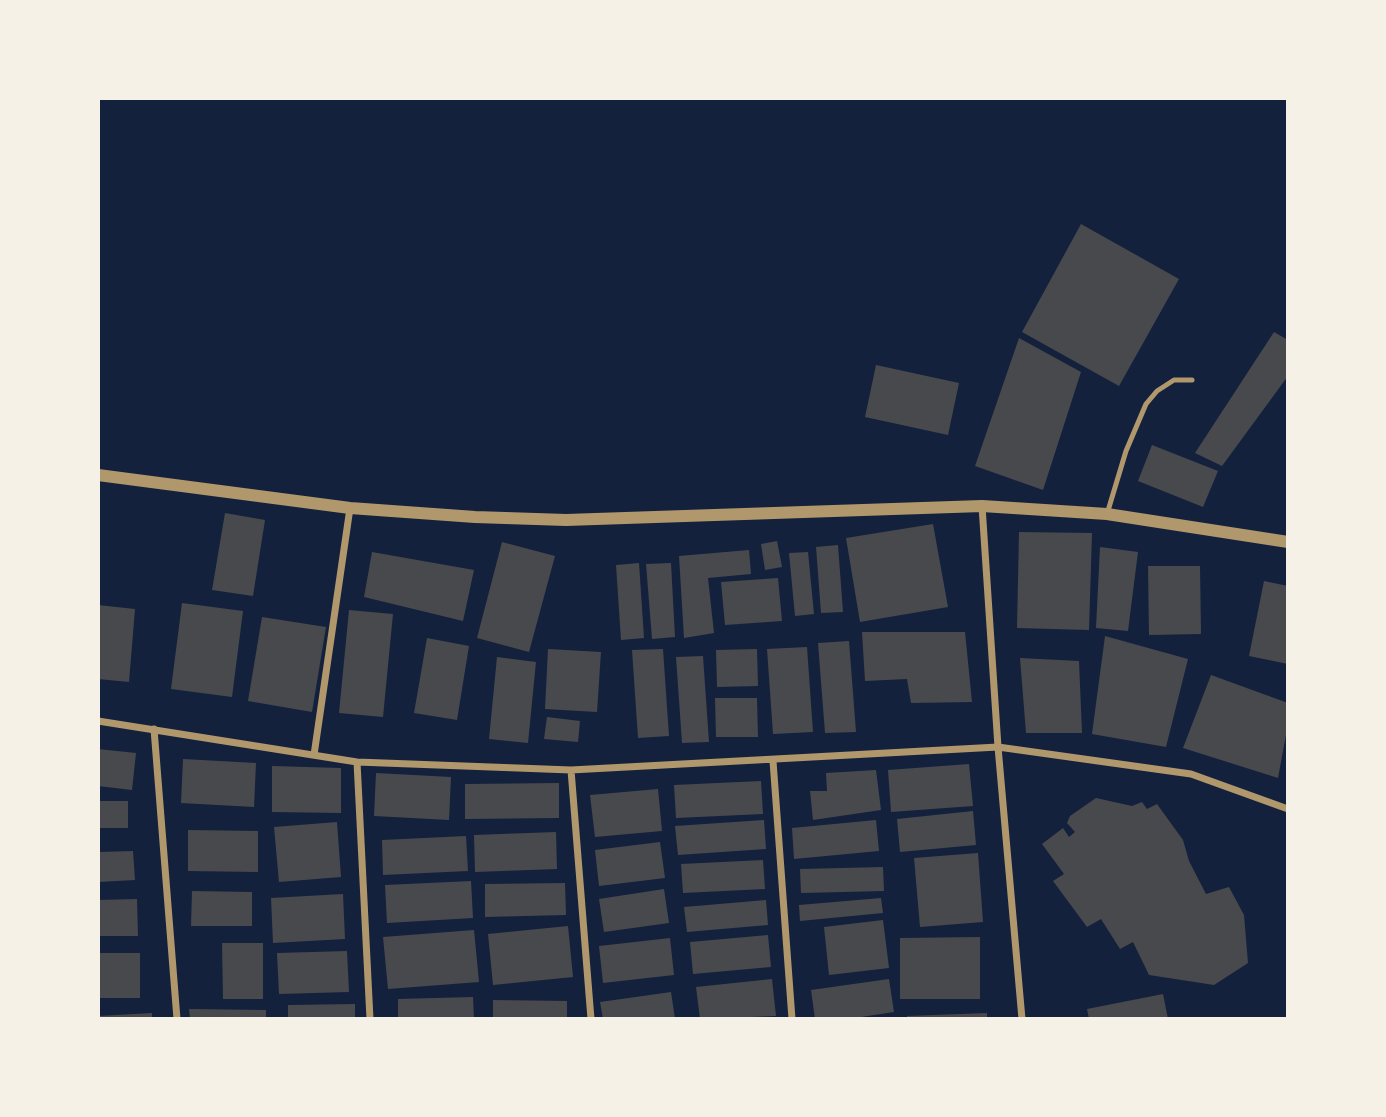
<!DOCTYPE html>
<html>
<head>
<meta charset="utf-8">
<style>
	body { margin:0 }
	#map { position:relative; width:1386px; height:1117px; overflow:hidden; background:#14213d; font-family:"Times New Roman",serif }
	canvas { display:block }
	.frame { position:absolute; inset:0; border:100px solid #f6f1e7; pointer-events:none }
</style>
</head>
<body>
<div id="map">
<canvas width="1386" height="1117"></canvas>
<div class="frame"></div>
</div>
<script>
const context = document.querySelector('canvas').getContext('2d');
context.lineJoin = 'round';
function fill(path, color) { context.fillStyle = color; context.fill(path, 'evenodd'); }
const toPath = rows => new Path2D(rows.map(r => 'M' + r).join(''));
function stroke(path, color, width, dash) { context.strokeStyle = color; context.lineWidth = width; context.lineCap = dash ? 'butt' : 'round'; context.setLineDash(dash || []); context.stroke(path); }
fill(toPath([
	[1081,224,1179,279,1119,386,1022,332],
	[1274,332,1288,340,1288,376,1222,466,1195,453],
	[1019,338,1081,372,1043,490,975,466],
	[876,365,959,383,948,435,865,417],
	[1152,445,1218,471,1203,507,1138,481],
	[225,513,265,520,253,596,212,590],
	[933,524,948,607,860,622,846,538],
	[1019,532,1092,533,1089,630,1017,628],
	[777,541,782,567,765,570,761,544],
	[502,542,555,556,529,652,477,638],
	[838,545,843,612,821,613,816,547],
	[1100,547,1138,552,1128,631,1096,628],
	[749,550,751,574,708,578,714,633,684,638,679,556],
	[372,552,474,570,463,621,364,597],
	[808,552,814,614,795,616,789,553],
	[639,563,644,638,621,640,616,565],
	[671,563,675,637,652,639,646,564],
	[1148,566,1200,566,1201,634,1149,635],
	[778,578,782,621,725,625,721,582],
	[1264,581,1288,586,1288,664,1249,656],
	[182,603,243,611,232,697,171,689],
	[98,605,135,609,129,682,98,679],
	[349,610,393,614,383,717,339,713],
	[262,617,326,627,312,712,248,701],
	[862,632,965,632,972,702,911,703,907,679,865,681],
	[1105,636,1188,659,1166,747,1092,734],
	[427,638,469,646,457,720,414,713],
	[849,641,856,732,825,733,818,643],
	[807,647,813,732,773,734,767,649],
	[548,649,601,652,597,712,545,709],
	[663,649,669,736,638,738,632,650],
	[757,649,758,686,717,687,716,650],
	[703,656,709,742,682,743,676,657],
	[497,657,536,662,528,743,489,739],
	[1020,658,1079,661,1082,733,1026,733],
	[1211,675,1288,703,1288,724,1278,778,1183,748],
	[715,698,757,698,758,737,716,737],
	[547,717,580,721,578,742,544,739],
	[98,749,136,753,132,790,98,786],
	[183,759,256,763,254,807,181,803],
	[969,764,973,806,891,812,888,770],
	[272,766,341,768,341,813,272,812],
	[876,770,881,810,813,820,810,791,827,791,826,773],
	[376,773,451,777,449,820,374,816],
	[761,781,763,814,676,818,674,785],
	[559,783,559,818,465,819,465,784],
	[658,789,662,831,595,837,590,795],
	[1096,798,1132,806,1142,802,1147,809,1157,804,1183,840,1189,861,1206,894,1229,887,1244,915,1248,963,1214,985,1149,975,1133,942,1120,949,1101,919,1087,927,1053,881,1064,874,1042,844,1063,828,1069,837,1075,832,1067,823,1070,816],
	[98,801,128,801,128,828,98,828],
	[973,811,976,845,900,852,897,819],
	[764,820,766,849,678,855,675,826],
	[876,820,879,851,794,859,792,828],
	[337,822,341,877,279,882,274,827],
	[188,830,258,831,258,872,188,871],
	[556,832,557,869,475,872,474,835],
	[466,836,468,871,383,875,382,840],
	[660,842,665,878,599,886,595,850],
	[133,851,135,880,98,882,98,852],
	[978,853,983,922,920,927,914,858],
	[763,860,765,889,683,893,681,864],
	[883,867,884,891,801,893,800,869],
	[471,881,473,918,387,923,385,885],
	[565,883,566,915,485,917,485,884],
	[664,889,669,923,604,932,599,899],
	[192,891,252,892,252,926,191,926],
	[343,894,345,939,273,943,271,898],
	[881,898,883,913,800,921,799,905],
	[137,899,138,936,98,936,98,900],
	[766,900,768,925,687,932,684,907],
	[883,920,889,968,829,975,824,927],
	[568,926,573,977,493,985,488,934],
	[474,930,479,982,388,989,383,937],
	[768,935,771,967,693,974,690,942],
	[980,937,980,999,900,999,900,938],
	[670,938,674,975,603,983,599,946],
	[222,943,263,943,263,999,223,999],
	[347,951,349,992,279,994,277,953],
	[98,953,140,953,140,998,98,998],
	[772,979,776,1016,700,1019,696,987],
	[889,979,894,1012,848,1019,815,1019,811,990],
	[671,992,675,1019,603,1019,600,1002],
	[1163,994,1168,1019,1089,1019,1087,1009],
	[473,997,474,1019,398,1019,398,999],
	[493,1000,567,1001,567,1019,493,1019],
	[355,1004,355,1019,288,1019,288,1005],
	[189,1009,266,1010,266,1019,190,1019],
	[152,1013,152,1019,98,1019,98,1016],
	[987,1013,987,1019,907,1019,907,1016]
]), '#48494c');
stroke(toPath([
	[1107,514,1126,451,1146,404,1157,391,1174,380,1192,380]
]), '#b1986c', 5);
stroke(toPath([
	[982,506,998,747,1022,1019],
	[98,721,357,762,571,770,998,747,1191,774,1288,809],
	[154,729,177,1019],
	[314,755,350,508],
	[773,761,792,1019],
	[357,762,370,1019],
	[571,770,591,1019]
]), '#b1986c', 7);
stroke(toPath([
	[98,475,350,508,475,517,566,520,982,506,1107,514,1288,542]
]), '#b1986c', 12);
</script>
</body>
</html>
